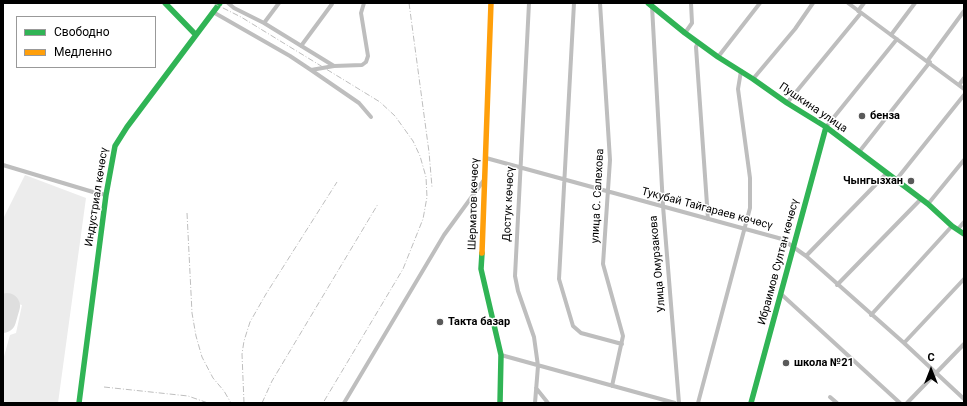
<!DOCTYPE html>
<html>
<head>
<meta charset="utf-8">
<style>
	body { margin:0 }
	#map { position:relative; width:967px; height:406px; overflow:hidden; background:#fff; font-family:Roboto,sans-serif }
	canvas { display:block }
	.frame { position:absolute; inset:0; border:4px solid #000; pointer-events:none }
	.legend { position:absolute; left:16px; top:16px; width:140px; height:52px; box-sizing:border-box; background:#fff; border:1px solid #999; margin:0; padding:5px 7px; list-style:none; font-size:12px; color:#000 }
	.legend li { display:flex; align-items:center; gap:8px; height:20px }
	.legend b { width:20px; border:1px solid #999 }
	.north { position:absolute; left:911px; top:350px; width:40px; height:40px; -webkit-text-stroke:3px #fff; paint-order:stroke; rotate:0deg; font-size:11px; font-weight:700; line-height:16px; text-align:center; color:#000 }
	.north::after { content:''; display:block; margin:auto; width:14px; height:18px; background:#000; clip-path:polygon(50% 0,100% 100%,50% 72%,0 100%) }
</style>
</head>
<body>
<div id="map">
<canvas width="967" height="406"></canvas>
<div class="frame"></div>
<ul class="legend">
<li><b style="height:5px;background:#30b455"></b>Свободно</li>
<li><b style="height:5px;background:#ff9f0a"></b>Медленно</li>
</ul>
<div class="north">С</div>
</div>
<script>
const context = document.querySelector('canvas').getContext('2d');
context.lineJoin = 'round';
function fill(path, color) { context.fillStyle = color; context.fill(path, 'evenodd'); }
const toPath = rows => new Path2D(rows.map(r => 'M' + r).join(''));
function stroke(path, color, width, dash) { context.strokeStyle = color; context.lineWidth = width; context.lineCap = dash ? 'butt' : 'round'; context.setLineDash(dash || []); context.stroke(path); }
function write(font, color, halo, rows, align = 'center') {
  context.font = font + ' Roboto,sans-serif'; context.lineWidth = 3; context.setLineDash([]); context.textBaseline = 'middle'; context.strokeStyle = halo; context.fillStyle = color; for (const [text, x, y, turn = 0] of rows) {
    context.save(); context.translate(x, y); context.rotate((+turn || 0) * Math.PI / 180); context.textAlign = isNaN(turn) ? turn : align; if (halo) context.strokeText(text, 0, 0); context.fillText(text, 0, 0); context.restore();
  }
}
fill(toPath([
	[25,175,86,198,58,403,3,403,3,360,10,335,16,333,22,305,3,300,3,219]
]), '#ececec');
stroke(toPath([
	[3,320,7,306]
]), '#dedede', 26);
stroke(toPath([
	[228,3,234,8,264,23,334,66],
	[529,3,515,276,518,291,534,337,538,366,535,403],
	[574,3,559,279,573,326,581,333,622,344],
	[600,3,610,160,603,264,623,336,612,386],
	[848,3,964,89],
	[652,6,663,206,679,403],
	[858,11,864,3],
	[213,12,290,56,311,70,359,103,371,117],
	[264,23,279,3],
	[685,33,692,23,691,3],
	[891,35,915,3],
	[698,42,696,47,708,219],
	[301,46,332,4],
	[718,57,760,3],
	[928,60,964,11],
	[311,70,334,66,362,65,366,62,368,56,361,13,364,3],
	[753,79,795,29,813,3],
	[959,85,964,78],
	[787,103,861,13],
	[826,127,897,39],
	[859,152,930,62],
	[486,158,782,239,806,256,904,343,964,399],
	[3,165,93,192,106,195],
	[896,180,964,95],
	[928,204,964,160],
	[958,229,964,222],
	[806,256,887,173],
	[837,285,921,199],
	[781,294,900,403],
	[871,315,952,226],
	[904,343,964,279],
	[501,355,675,403],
	[536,388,548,403],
	[830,397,837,403],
	[344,403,444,235,484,180],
	[698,403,750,208,750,178,738,89,741,71],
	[907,403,964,344]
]), '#bebebe', 4);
stroke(toPath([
	[165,3,196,35],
	[648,3,685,33,718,57,753,79,787,103,826,127,928,204,952,226,964,234],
	[482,253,481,269,501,355,500,403],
	[79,403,106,195,115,146,127,127,220,3],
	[751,403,826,127]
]), '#30b455', 5.5);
stroke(toPath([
	[482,253,491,3]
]), '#ff9f0a', 5.5);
stroke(toPath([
	[213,3,241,17,380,102,395,116,413,141,420,156,426,177,427,197,423,219,403,269,323,403],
	[409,3,429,152,432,187],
	[187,213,192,313,196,336,202,357,213,378,224,391,231,403],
	[104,387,188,396,208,403],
	[244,403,242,354,244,341,250,322,266,294,337,182],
	[262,403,272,381,378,204]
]), '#bebebe', 1, [6, 2, 1, 2]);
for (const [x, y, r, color] of [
	[862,116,4,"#595959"],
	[911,181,4,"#595959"],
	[440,322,4,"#595959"],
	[786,363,4,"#595959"]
]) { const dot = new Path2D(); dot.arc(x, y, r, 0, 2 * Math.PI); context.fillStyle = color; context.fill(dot); stroke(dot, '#fff', 1.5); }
write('11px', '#000', '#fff', [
	["Пушкина улица",813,108,34],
	["улица С. Салехова",598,196,-87],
	["Индустриал көчөсү",97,197,-81],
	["Шерматов көчөсү",474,204,-88],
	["Достук көчөсү",509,204,-87],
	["Тукубай Тайгараев көчөсү",707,209,15],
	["Ибраимов Султан көчөсү",779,262,-75],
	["Улица Омурзакова",658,264,-95]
]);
write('bold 11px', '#000', '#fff', [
	["бенза",870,116],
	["Чынгызхан",903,181,"right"],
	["Такта базар",448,322],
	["школа №21",794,363]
], 'left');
</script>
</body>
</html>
